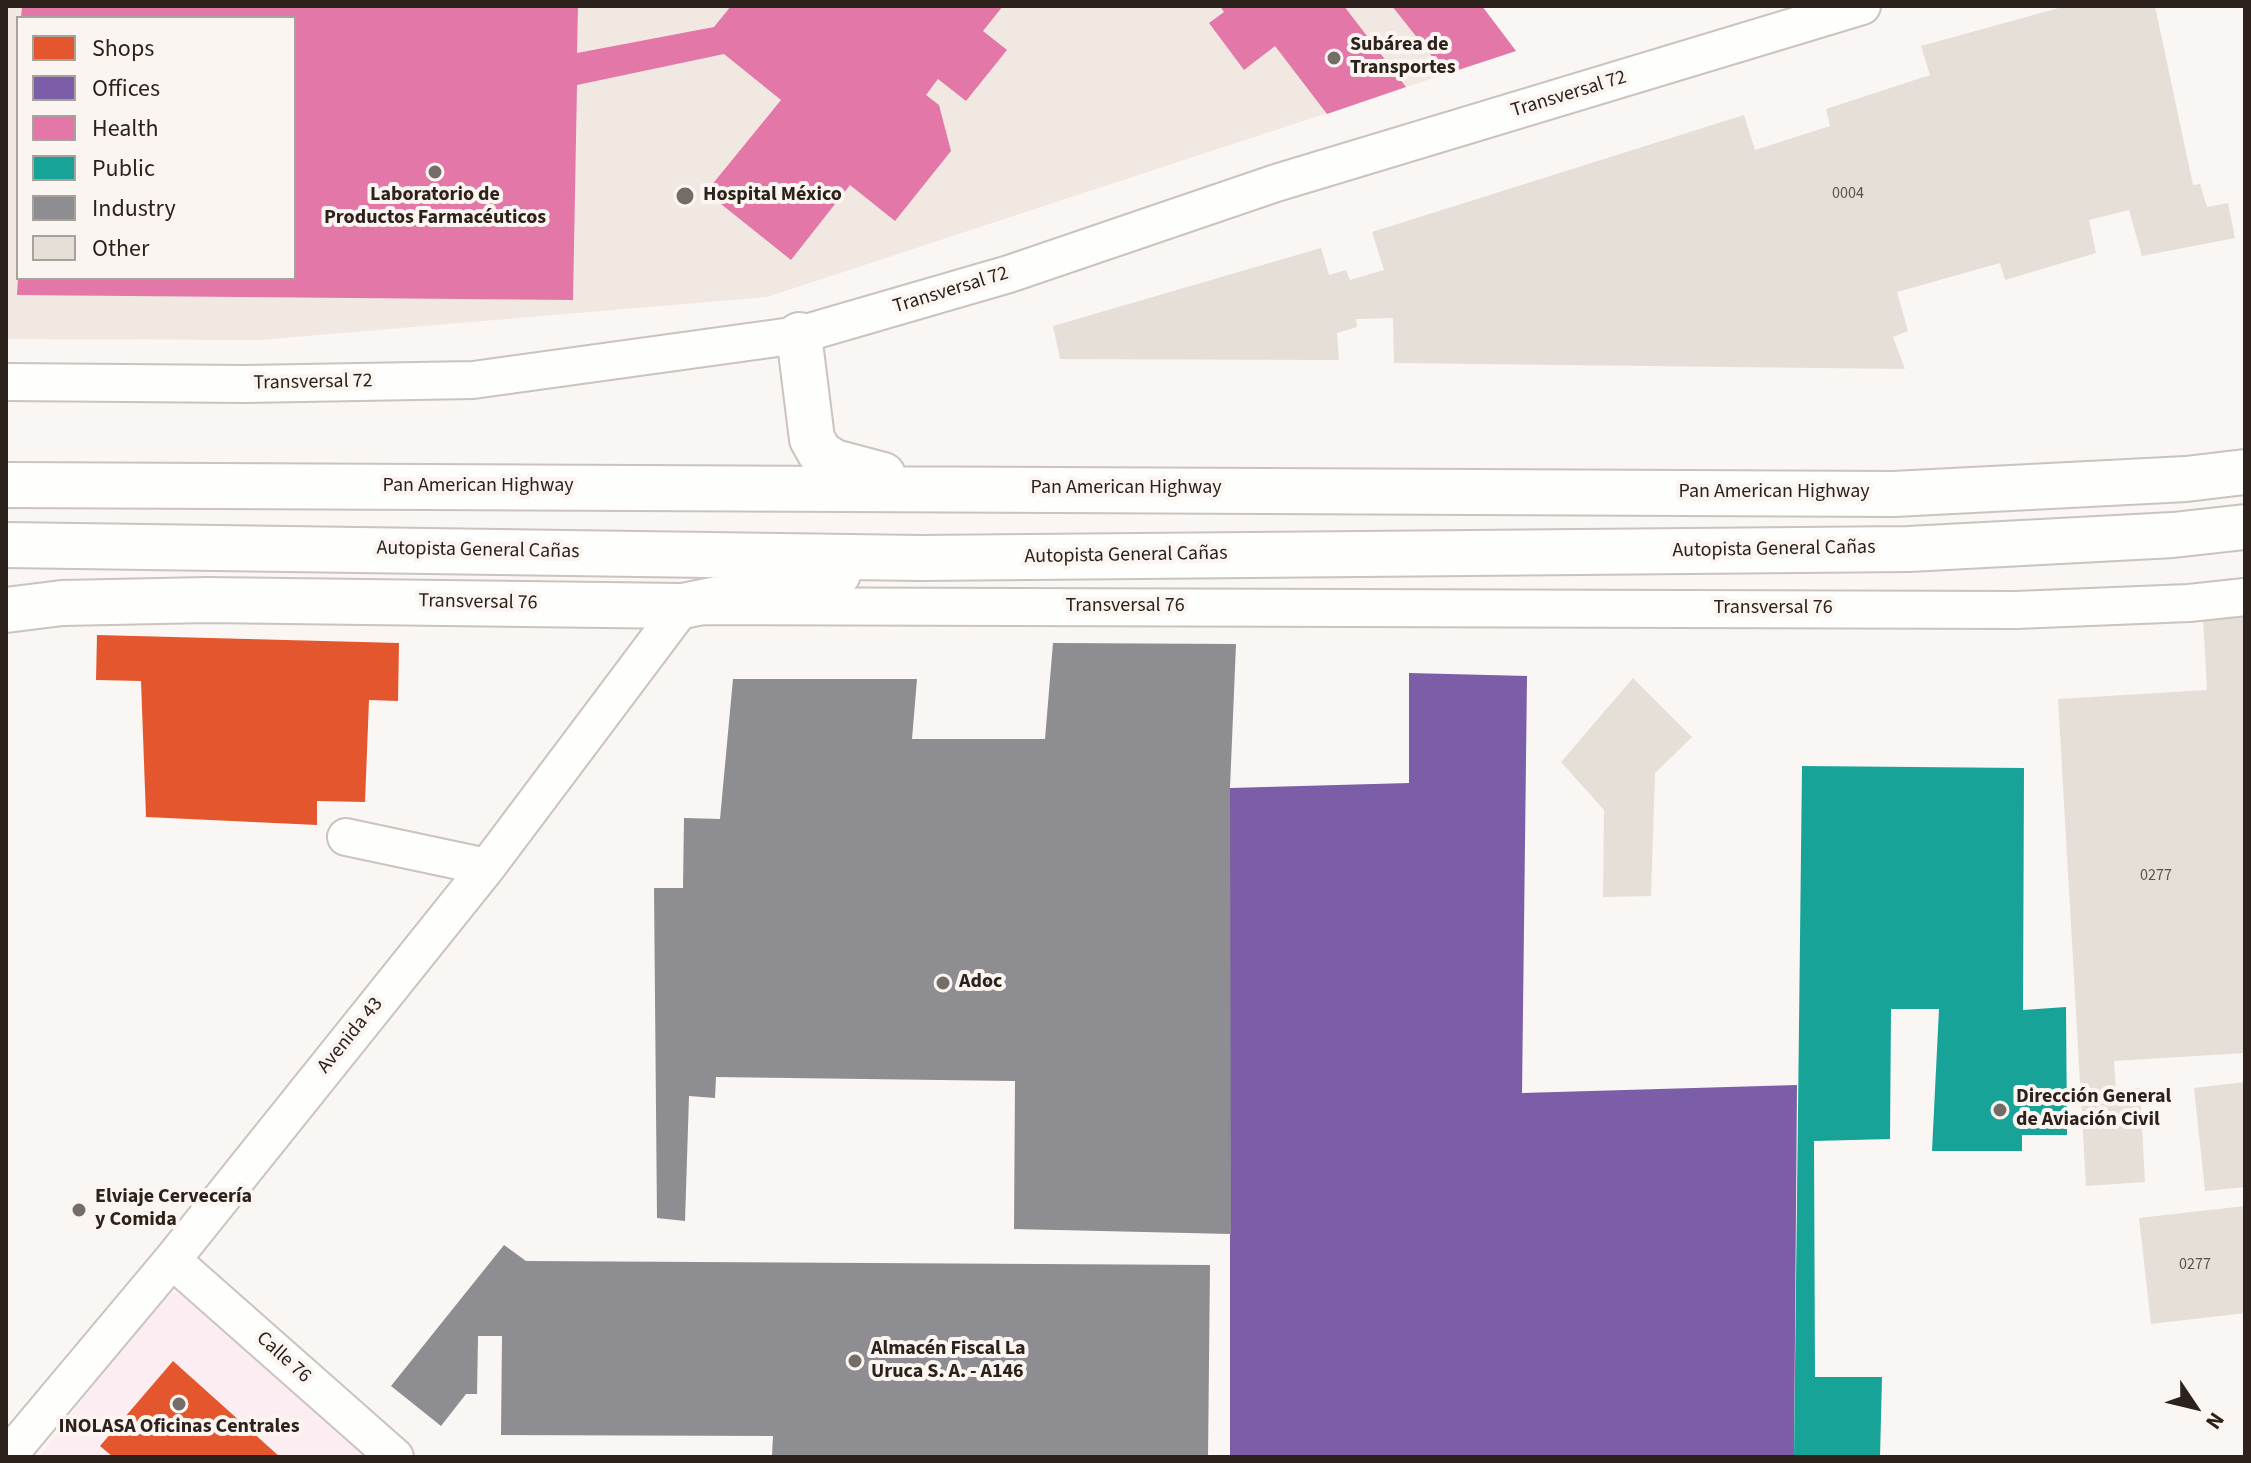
<!DOCTYPE html>
<html>
<head>
<meta charset="utf-8">
<style>
	body { margin:0 }
	#map { position:relative; width:2251px; height:1463px; overflow:hidden; background:#f9f6f3; font-family:"Source Sans 3",sans-serif }
	canvas { display:block }
	.frame { position:absolute; inset:0; border:8px solid #2d221b; pointer-events:none }
	.legend { position:absolute; left:16px; top:16px; width:280px; height:264px; box-sizing:border-box; background:#fbf5f1; border:2px solid #a9a19b; margin:0; padding:10px 14px; list-style:none; font-size:24px; color:#2d221b }
	.legend li { display:flex; align-items:center; gap:16px; height:40px }
	.legend b { width:40px; border:2px solid #a9a19b }
	.north { position:absolute; left:2155px; top:1367px; width:80px; height:80px; -webkit-text-stroke:6px #fbf5f1; paint-order:stroke; rotate:125deg; font-size:22px; font-weight:700; line-height:32px; text-align:center; color:#2d221b }
	.north::after { content:''; display:block; margin:auto; width:28px; height:36px; background:#2d221b; clip-path:polygon(50% 0,100% 100%,50% 72%,0 100%) }
</style>
</head>
<body>
<div id="map">
<canvas width="2251" height="1463"></canvas>
<div class="frame"></div>
<ul class="legend">
<li><b style="height:22px;background:#e4572e"></b>Shops</li>
<li><b style="height:22px;background:#7b5ea7"></b>Offices</li>
<li><b style="height:22px;background:#e377a8"></b>Health</li>
<li><b style="height:22px;background:#17a398"></b>Public</li>
<li><b style="height:22px;background:#8d8d92"></b>Industry</li>
<li><b style="height:22px;background:#e5dfd8"></b>Other</li>
</ul>
<div class="north">N</div>
</div>
<script>
const context = document.querySelector('canvas').getContext('2d');
context.lineJoin = 'round';
function fill(path, color) { context.fillStyle = color; context.fill(path, 'evenodd'); }
const toPath = rows => new Path2D(rows.map(r => 'M' + r).join(''));
function stroke(path, color, width, dash) { context.strokeStyle = color; context.lineWidth = width; context.lineCap = dash ? 'butt' : 'round'; context.setLineDash(dash || []); context.stroke(path); }
function write(font, color, halo, rows, align = 'center') {
  context.font = font + ' "Source Sans 3",sans-serif'; context.lineWidth = 8; context.setLineDash([]); context.textBaseline = 'middle'; context.strokeStyle = halo; context.fillStyle = color; for (const [text, x, y, turn = 0] of rows) {
    context.save(); context.translate(x, y); context.rotate((+turn || 0) * Math.PI / 180); context.textAlign = isNaN(turn) ? turn : align; if (halo) context.strokeText(text, 0, 0); context.fillText(text, 0, 0); context.restore();
  }
}
fill(toPath([
	[187,1291,382,1457,39,1457,156,1301,173,1294]
]), '#fbedf1');
fill(toPath([
	[6,6,1482,6,1516,51,767,297,259,340,6,339],
	[18,18,294,18,294,278,18,278]
]), '#f2e8e2');
fill(toPath([
	[97,635,399,643,398,701,369,700,365,802,317,801,317,825,146,817,141,681,96,680],
	[173,1361,280,1457,113,1457,100,1446]
]), '#e4572e');
fill(toPath([
	[1409,673,1527,676,1522,1093,1797,1085,1794,1457,1230,1457,1230,788,1409,783]
]), '#7b5ea7');
fill(toPath([
	[22,6,578,6,577,53,714,27,731,6,1003,6,983,31,1007,50,966,101,938,79,926,95,939,105,951,151,895,221,850,185,791,260,706,192,781,100,724,54,577,85,573,300,17,295,18,278,294,278,294,18,21,18],
	[1220,6,1344,6,1406,87,1327,114,1275,46,1244,70,1209,23,1224,12],
	[1392,6,1482,6,1516,51,1446,74]
]), '#e377a8');
fill(toPath([
	[1802,766,2024,768,2023,1010,2066,1007,2067,1135,2022,1135,2022,1151,1932,1151,1939,1009,1891,1009,1890,1139,1814,1141,1815,1377,1882,1377,1880,1457,1794,1457]
]), '#17a398');
fill(toPath([
	[1053,643,1236,644,1230,788,1231,1234,1014,1229,1015,1081,716,1077,715,1098,689,1096,685,1221,657,1218,654,888,683,888,684,818,720,819,733,679,917,679,912,739,1045,739],
	[504,1245,526,1261,1210,1265,1208,1457,772,1455,773,1436,501,1435,502,1336,478,1336,477,1394,466,1394,441,1426,391,1386]
]), '#8d8d92');
fill(toPath([
	[2066,6,2155,6,2193,185,2200,184,2207,207,2228,203,2235,238,2142,256,2129,210,2089,220,2096,253,2005,280,2000,263,1897,292,1908,331,1893,337,1905,369,1394,363,1393,318,1356,319,1357,327,1337,333,1339,360,1060,359,1053,326,1321,248,1329,275,1346,270,1350,280,1384,270,1372,232,1744,115,1755,150,1830,126,1826,109,1930,75,1921,46],
	[2245,614,2245,1053,2114,1061,2116,1090,2140,1088,2145,1182,2086,1186,2058,699,2207,690,2203,618],
	[1633,678,1692,737,1655,773,1651,896,1603,897,1604,810,1561,762],
	[2245,1082,2245,1187,2205,1191,2194,1088],
	[2245,1206,2245,1313,2151,1324,2139,1218]
]), '#e5dfd8');
const minor = toPath([
	[6,382,245,384,473,380,799,335,1009,274,1276,183,1862,6],
	[346,837,487,867],
	[172,1260,395,1457],
	[7,1457,172,1260,487,867,683,606,2016,610,2189,603,2245,597]
]);
const major = toPath([
	[6,610,62,603,207,600,683,606]
]);
const highway = toPath([
	[799,335,812,439,820,453,834,462,883,475],
	[6,485,1894,494,2186,479,2245,472],
	[6,545,920,558,1909,549,2173,535,2245,527],
	[683,606,838,574]
]);
stroke(minor, '#cac3be', 40);
stroke(major, '#cac3be', 48);
stroke(highway, '#cac3be', 48);
stroke(minor, '#fefefd', 36);
stroke(major, '#fefefd', 44);
stroke(highway, '#fefefd', 44);
for (const [x, y, r, color] of [
	[1334,58,8,"#746c67"],
	[435,172,8,"#746c67"],
	[685,196,10,"#746c67"],
	[943,983,8,"#746c67"],
	[2000,1110,8,"#746c67"],
	[79,1210,8,"#746c67"],
	[855,1361,8,"#746c67"],
	[179,1404,8,"#746c67"]
]) { const dot = new Path2D(); dot.arc(x, y, r, 0, 2 * Math.PI); context.fillStyle = color; context.fill(dot); stroke(dot, '#fbf5f1', 3); }
write('16px', '#5b514a', null, [
	["0004",1848,194],
	["0277",2156,876],
	["0277",2195,1265]
]);
write('bold 20px', '#2d221b', '#fbf5f1', [
	["Subárea de",1350,46],
	["Transportes",1350,69],
	["Laboratorio de",435,196,"center"],
	["Productos Farmacéuticos",435,219,"center"],
	["Hospital México",703,196],
	["Adoc",959,983],
	["Dirección General",2016,1098],
	["de Aviación Civil",2016,1121],
	["Elviaje Cervecería",95,1198],
	["y Comida",95,1221],
	["Almacén Fiscal La",871,1350],
	["Uruca S. A. - A146",871,1373],
	["INOLASA Oficinas Centrales",179,1428,"center"]
], 'left');
write('20px', '#2d221b', '#fbf5f1', [
	["Transversal 72",1569,95,-17],
	["Transversal 72",951,291,-17],
	["Transversal 72",313,383,-1],
	["Pan American Highway",478,487],
	["Pan American Highway",1126,489],
	["Pan American Highway",1774,493],
	["Autopista General Cañas",1774,550,-1],
	["Autopista General Cañas",478,551,1],
	["Autopista General Cañas",1126,556,-1],
	["Transversal 76",478,603,1],
	["Transversal 76",1125,607],
	["Transversal 76",1773,609],
	["Avenida 43",351,1036,-51],
	["Calle 76",283,1358,42]
]);
</script>
</body>
</html>
